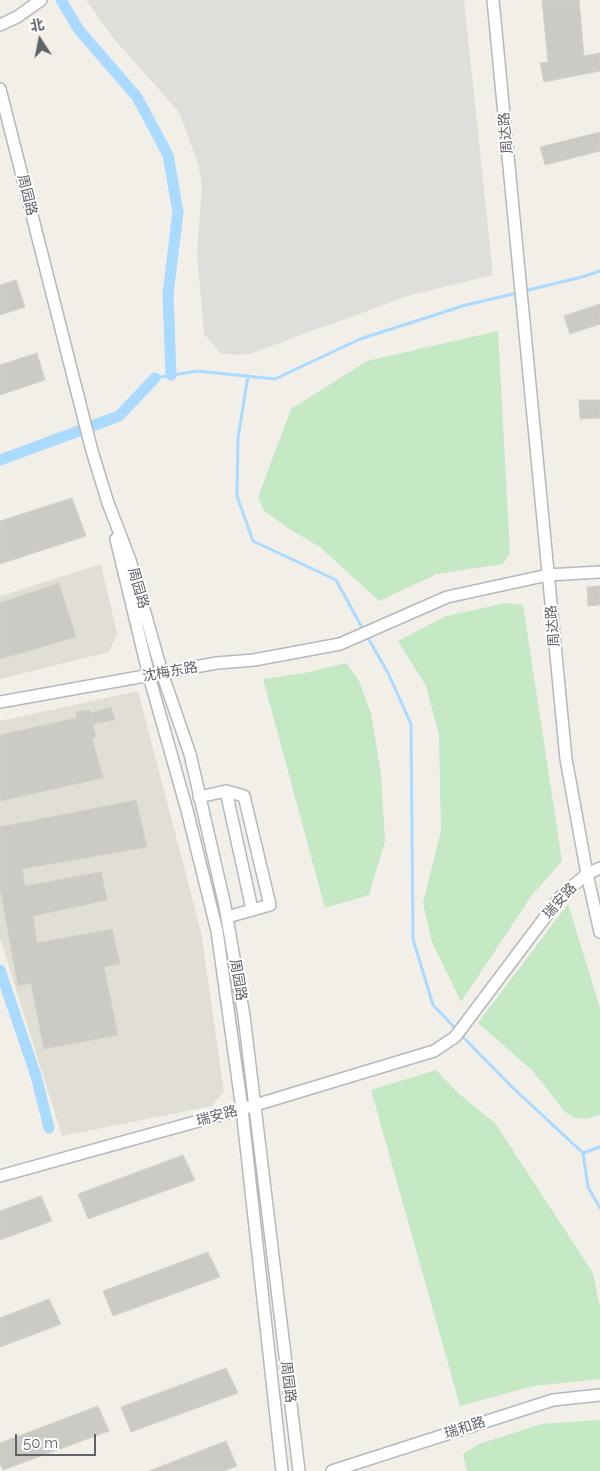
<!DOCTYPE html>
<html>
<head>
<meta charset="utf-8">
<style>
	body { margin:0 }
	#map { position:relative; width:600px; height:1471px; overflow:hidden; background:#f1efe8; font-family:Raleway,"Noto Sans SC",sans-serif }
	canvas { display:block }
	.north { position:absolute; left:15px; top:15px; width:50px; height:50px; -webkit-text-stroke:4px #fff; paint-order:stroke; rotate:349deg; font-size:14px; font-weight:700; line-height:20px; text-align:center; color:#5f6368 }
	.north::after { content:''; display:block; margin:auto; width:18px; height:22px; background:#5f6368; clip-path:polygon(50% 0,100% 100%,50% 72%,0 100%) }
	.scale { position:absolute; left:15px; top:1434px; width:81px; height:22px; box-sizing:border-box; border:2px solid #5f6368; border-top:0; padding-left:6px; font-size:15px; line-height:18px; white-space:nowrap; color:#5f6368; -webkit-text-stroke:4px #fff; paint-order:stroke }
</style>
</head>
<body>
<div id="map">
<canvas width="600" height="1471"></canvas>
<div class="north">北</div>
<div class="scale">50 m</div>
</div>
<script>
const context = document.querySelector('canvas').getContext('2d');
context.lineJoin = 'round';
function fill(path, color) { context.fillStyle = color; context.fill(path, 'evenodd'); }
const toPath = rows => new Path2D(rows.map(r => 'M' + r).join(''));
function stroke(path, color, width, dash) { context.strokeStyle = color; context.lineWidth = width; context.lineCap = dash ? 'butt' : 'round'; context.setLineDash(dash || []); context.stroke(path); }
function write(font, color, halo, rows, align = 'center') {
  context.font = font + ' Raleway,"Noto Sans SC",sans-serif'; context.lineWidth = 4; context.setLineDash([]); context.textBaseline = 'middle'; context.strokeStyle = halo; context.fillStyle = color; for (const [text, x, y, turn = 0] of rows) {
    context.save(); context.translate(x, y); context.rotate((+turn || 0) * Math.PI / 180); context.textAlign = isNaN(turn) ? turn : align; if (halo) context.strokeText(text, 0, 0); context.fillText(text, 0, 0); context.restore();
  }
}
fill(toPath([
	[86,0,464,0,493,275,411,295,249,354,231,355,220,353,204,334,197,253,202,186,198,164,179,112,114,39]
]), '#e0deda');
fill(toPath([
	[101,564,117,633,109,652,0,679,0,596],
	[138,691,201,932,224,1091,212,1106,62,1136,0,938,0,721]
]), '#e1ded6');
fill(toPath([
	[498,331,510,553,503,564,437,574,379,601,320,547,291,530,264,511,258,497,291,409,367,361],
	[506,603,523,605,562,861,532,895,461,1002,432,942,423,903,441,831,439,735,426,686,398,641,446,616],
	[346,663,359,681,371,713,381,774,385,841,369,895,325,908,263,679,305,673],
	[568,904,600,1008,600,1114,588,1119,574,1118,564,1111,533,1071,478,1023],
	[436,1070,459,1094,495,1123,593,1273,600,1308,600,1379,533,1386,460,1406,371,1090],
	[600,1420,600,1471,467,1471,463,1454,479,1444,542,1424]
]), '#c5e8c5');
stroke(toPath([
	[524,291,582,277,600,271],
	[248,376,238,438,237,496,253,541,336,580,364,631],
	[155,378,197,371,275,379,360,339,466,305,517,293],
	[367,636,388,673,411,724,413,939,433,1005,456,1029],
	[460,1034,512,1087,583,1153,588,1187,600,1208],
	[583,1153,600,1147]
]), '#aadaff', 3);
stroke(toPath([
	[61,0,79,30,137,97,168,155,178,212,168,294,171,375],
	[0,460,119,416,155,378],
	[0,970,36,1076,49,1128]
]), '#aadaff', 11);
const building = toPath([
	[542,0,579,0,584,56,600,53,600,71,544,82,540,63,548,62,542,0],
	[600,132,600,151,545,165,540,147,600,132],
	[16,280,25,307,0,315,0,285,16,280],
	[600,304,600,324,570,334,564,316,600,304],
	[37,353,45,380,0,395,0,365,37,353],
	[579,400,600,400,600,418,580,419,579,400],
	[72,498,86,536,0,564,0,521,72,498],
	[59,583,76,637,0,659,0,603,59,583],
	[600,586,600,605,588,606,587,587,600,586],
	[111,707,115,720,93,724,96,737,92,738,103,778,0,801,0,735,76,718,76,712,90,710,90,713,111,707],
	[136,800,147,847,22,869,25,886,101,872,107,900,33,916,37,943,112,929,120,964,104,967,118,1035,44,1049,31,983,18,986,0,888,0,827,136,800],
	[183,1155,195,1180,88,1219,78,1194,183,1155],
	[41,1196,52,1221,0,1240,0,1211,41,1196],
	[208,1252,220,1277,113,1316,103,1291,208,1252],
	[49,1299,61,1324,0,1347,0,1318,49,1299],
	[226,1368,238,1393,131,1432,121,1407,226,1368],
	[98,1406,109,1431,3,1470,0,1464,0,1443,98,1406],
	[226,1441,237,1466,224,1471,149,1471,226,1441]
]);
fill(building, '#cccac5');
stroke(building, '#d6d1c6', 1);
const minor = toPath([
	[493,0,566,759,587,874,600,932],
	[0,25,17,17,41,0],
	[0,89,92,451,108,503,130,560,162,673,190,754,225,906,244,1016,299,1471],
	[116,539,149,676,187,810,217,931,242,1109,282,1471],
	[0,702,217,663,254,660,340,644,447,597,548,575,600,572],
	[226,791,252,909],
	[199,797,226,791,244,796,270,905,227,917],
	[0,1176,242,1109,434,1051,455,1037,561,896,587,874,600,868],
	[332,1471,553,1400,600,1395]
]);
stroke(minor, '#b5b8bc', 14);
stroke(minor, '#fff', 11);
write('14px', '#5f6368', '#fff', [
	["周达路",506,133,-95],
	["周园路",27,195,76],
	["周园路",138,588,74],
	["周达路",553,626,-95],
	["沈梅东路",170,672,-10],
	["瑞安路",560,901,-48],
	["周园路",238,980,80],
	["瑞安路",217,1116,-15],
	["周园路",288,1382,83],
	["瑞和路",465,1428,-18]
]);
</script>
</body>
</html>
